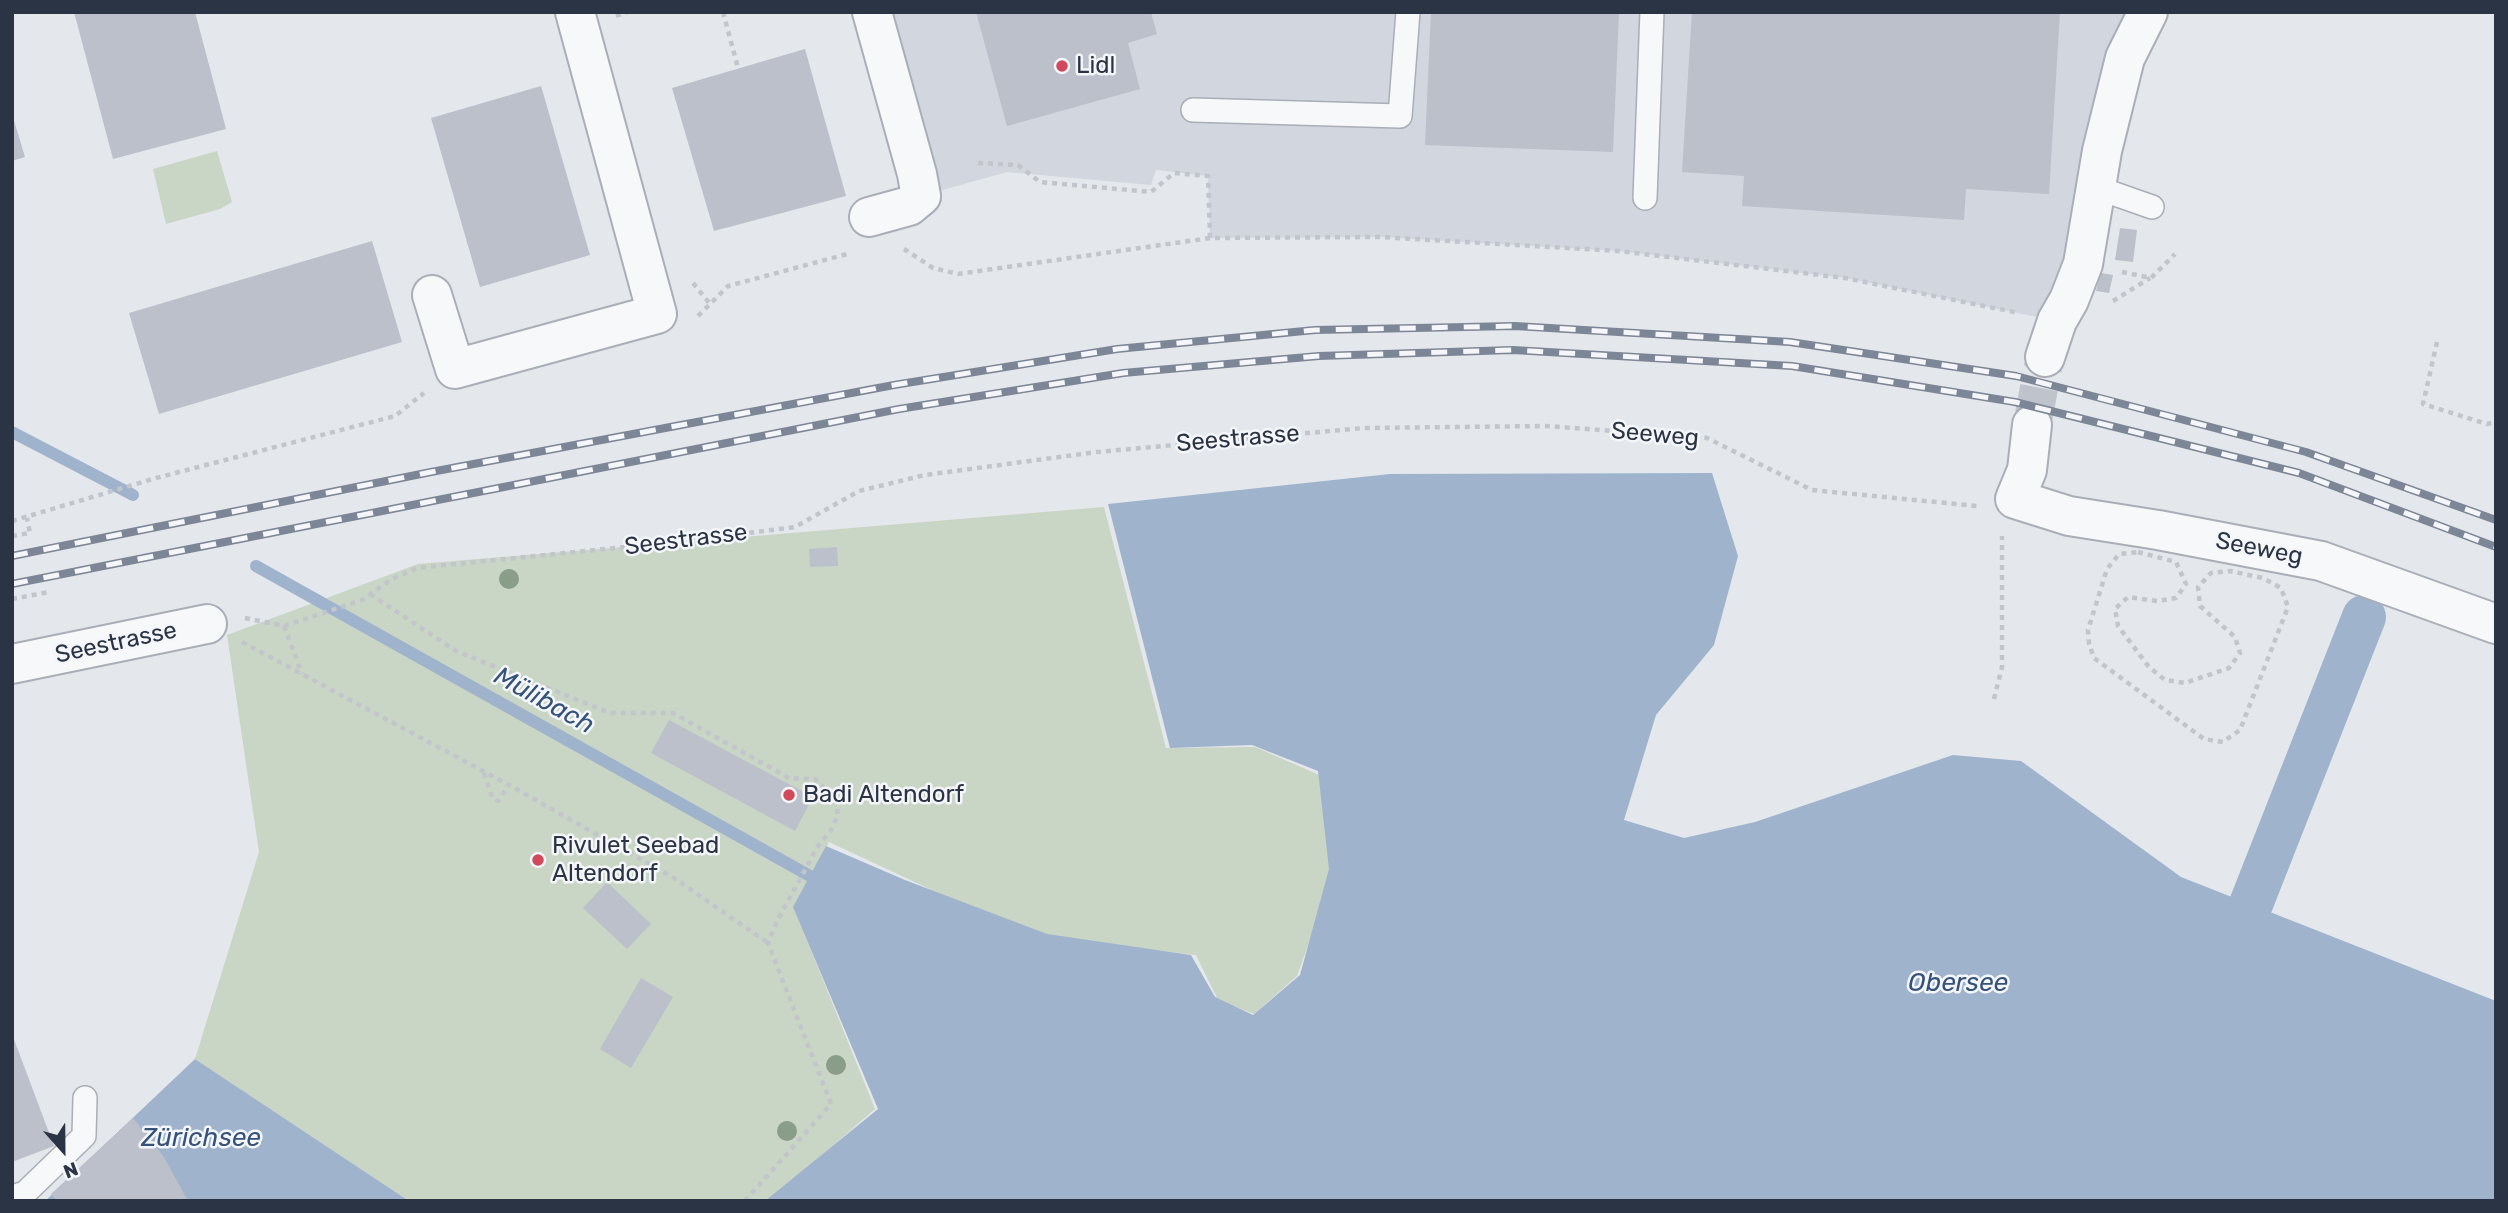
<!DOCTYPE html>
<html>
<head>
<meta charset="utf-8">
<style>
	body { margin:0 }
	#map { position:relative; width:2508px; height:1213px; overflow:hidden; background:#e4e7ec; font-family:Rubik,sans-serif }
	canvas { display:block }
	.frame { position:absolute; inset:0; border:14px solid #2b3445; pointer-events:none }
	.north { position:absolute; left:28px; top:1115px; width:70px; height:70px; -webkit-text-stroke:5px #f4f6f9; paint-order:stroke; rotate:159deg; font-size:19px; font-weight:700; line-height:28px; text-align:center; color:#2b3445 }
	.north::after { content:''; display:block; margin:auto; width:24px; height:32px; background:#2b3445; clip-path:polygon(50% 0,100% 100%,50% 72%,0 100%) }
</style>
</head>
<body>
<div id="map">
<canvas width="2508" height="1213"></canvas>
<div class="frame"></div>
<div class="north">N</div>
</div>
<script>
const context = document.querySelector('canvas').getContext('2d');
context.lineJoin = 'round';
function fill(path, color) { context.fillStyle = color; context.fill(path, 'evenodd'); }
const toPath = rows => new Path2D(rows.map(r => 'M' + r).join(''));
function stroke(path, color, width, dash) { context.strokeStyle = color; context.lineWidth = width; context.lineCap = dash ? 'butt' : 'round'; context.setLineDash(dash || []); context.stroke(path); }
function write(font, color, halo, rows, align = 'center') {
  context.font = font + ' Rubik,sans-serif'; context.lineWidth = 5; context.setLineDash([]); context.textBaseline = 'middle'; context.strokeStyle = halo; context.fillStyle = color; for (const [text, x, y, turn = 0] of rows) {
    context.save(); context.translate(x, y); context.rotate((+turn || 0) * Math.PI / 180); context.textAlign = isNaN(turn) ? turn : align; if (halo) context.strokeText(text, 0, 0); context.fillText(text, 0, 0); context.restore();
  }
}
fill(toPath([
	[873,12,2153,12,2057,321,1845,278,1618,251,1380,237,1210,238,1208,176,1156,170,1151,185,1007,172,921,196]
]), '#d2d6de');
fill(toPath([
	[217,151,232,202,220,209,166,224,153,169],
	[1104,507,1166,748,1255,747,1324,777,1336,868,1297,976,1254,1014,1218,1000,1196,955,1028,935,829,842,794,908,875,1109,769,1201,409,1201,195,1059,259,852,227,635,418,564]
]), '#c9d6c5');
fill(toPath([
	[1712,473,1738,556,1714,645,1656,715,1624,820,1684,838,1755,822,1953,755,2021,761,2181,877,2496,1001,2496,1201,765,1201,878,1109,793,907,826,846,905,880,1047,934,1191,955,1215,997,1253,1015,1300,975,1329,869,1318,771,1252,745,1170,748,1108,504,1390,474],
	[195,1059,409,1201,45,1201]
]), '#9fb4cc');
stroke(toPath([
	[12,432,133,495],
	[256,566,810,876,822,887]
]), '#9fb4cc', 12);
stroke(toPath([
	[2251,904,2364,617]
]), '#9fb4cc', 44);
fill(toPath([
	[74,12,195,12,226,129,113,159],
	[976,12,1151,12,1157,34,1128,43,1140,89,1007,126],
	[1431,12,1619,12,1613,152,1425,145],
	[1692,12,2060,12,2049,194,1966,189,1964,220,1742,206,1744,176,1682,172],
	[805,49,846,196,714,231,672,88],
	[541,86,590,255,480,287,431,118],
	[12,114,25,157,12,161],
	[2120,228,2137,230,2133,262,2115,260],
	[372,241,402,342,159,414,129,313],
	[2101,273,2113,275,2109,293,2096,291],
	[837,547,838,566,810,567,809,549],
	[669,720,813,797,795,831,651,753],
	[607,882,651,924,627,949,583,908],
	[641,978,673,997,631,1068,600,1049],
	[12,1034,54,1146,12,1162],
	[133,1118,164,1157,188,1201,57,1201,51,1194]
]), '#bbc0ca');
stroke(toPath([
	[2032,425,2045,357]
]), '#bfc3cb', 38, [38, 19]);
const lane = toPath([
	[1193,110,1400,116,1408,12],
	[2095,187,2152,207],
	[1645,198,1652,12],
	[12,1197,25,1193,84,1136,85,1098]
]);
const street = toPath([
	[869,217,909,206,921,196,917,174,872,12],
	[432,295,455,369,657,314,575,12],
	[2045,357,2057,321,2069,300,2083,264,2102,151,2125,58,2148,12],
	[2032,425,2027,470,2015,499,2069,516,2158,530,2321,561,2496,624],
	[12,664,207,624]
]);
stroke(lane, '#a9aeb7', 26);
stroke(street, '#a9aeb7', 42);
stroke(toPath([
	[723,12,738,68],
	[616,16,627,12],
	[978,163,1018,165,1040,182,1151,192,1174,173,1208,176,1210,238],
	[904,249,933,268,958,274,1210,238,1380,237,1618,251,1845,278,2019,313],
	[2122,272,2151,278,2175,254],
	[693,283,710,304],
	[2113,301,2150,278],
	[698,316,728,286,851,253],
	[2437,342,2423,404,2487,424,2496,422],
	[12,521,156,478,395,416,424,393],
	[12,536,30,533,27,518],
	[2138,552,2176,562,2186,584,2176,598,2157,601,2128,597,2115,609,2118,626,2149,667,2165,680,2185,683,2229,668,2240,653,2235,637,2200,606,2198,587,2211,573,2230,571,2263,578,2281,588,2288,607,2240,730,2223,742,2204,739,2094,658,2089,644,2088,630,2107,569,2119,554,2138,552],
	[370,594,456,651,610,713,673,713,789,778,815,779,836,800,838,815,831,830,818,846,777,921,768,943,831,1104,745,1201],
	[12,599,49,592],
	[245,618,284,626,362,600,392,579,417,568,685,541,795,527,859,491,925,475,1097,452,1364,428,1547,426,1707,438,1812,490,1977,506],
	[284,626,302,674],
	[242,642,509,785,674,878,768,943],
	[1994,699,2002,667,2002,536],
	[484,773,492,797,498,801,509,785]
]), '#c2c5cb', 4.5, [5, 5]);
stroke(lane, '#f7f8fa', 23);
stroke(street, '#f7f8fa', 38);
const rail = toPath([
	[12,556,431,472,894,385,1117,349,1315,330,1515,326,1790,342,2016,376,2306,452,2496,520],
	[12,584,899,409,1123,373,1319,356,1513,350,1792,366,2015,402,2299,473,2496,547]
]);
stroke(rail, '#7d8696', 8);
stroke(rail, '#f4f6f9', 5, [16]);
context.fillStyle = '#899d89';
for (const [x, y] of [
	[509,579],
	[836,1065],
	[787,1131]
]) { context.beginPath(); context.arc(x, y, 10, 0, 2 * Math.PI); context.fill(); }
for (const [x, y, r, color] of [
	[1062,66,7,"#d1495b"],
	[789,795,7,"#d1495b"],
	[538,860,7,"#d1495b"]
]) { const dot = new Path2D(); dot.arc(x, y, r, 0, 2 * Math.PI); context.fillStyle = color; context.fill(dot); stroke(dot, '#f4f6f9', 2.5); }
write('24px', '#2b3445', '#f4f6f9', [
	["Lidl",1076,66],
	["Badi Altendorf",803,795],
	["Rivulet Seebad",552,846],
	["Altendorf",552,874]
], 'left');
write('24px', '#2b3445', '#f4f6f9', [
	["Seeweg",1655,435,5],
	["Seestrasse",1238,439,-5],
	["Seestrasse",686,540,-7],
	["Seeweg",2259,549,11],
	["Seestrasse",116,643,-12]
]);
write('italic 26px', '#34527a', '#f4f6f9', [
	["Mülibach",544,701,29],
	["Obersee",1958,983],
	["Zürichsee",201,1138]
]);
</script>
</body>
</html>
